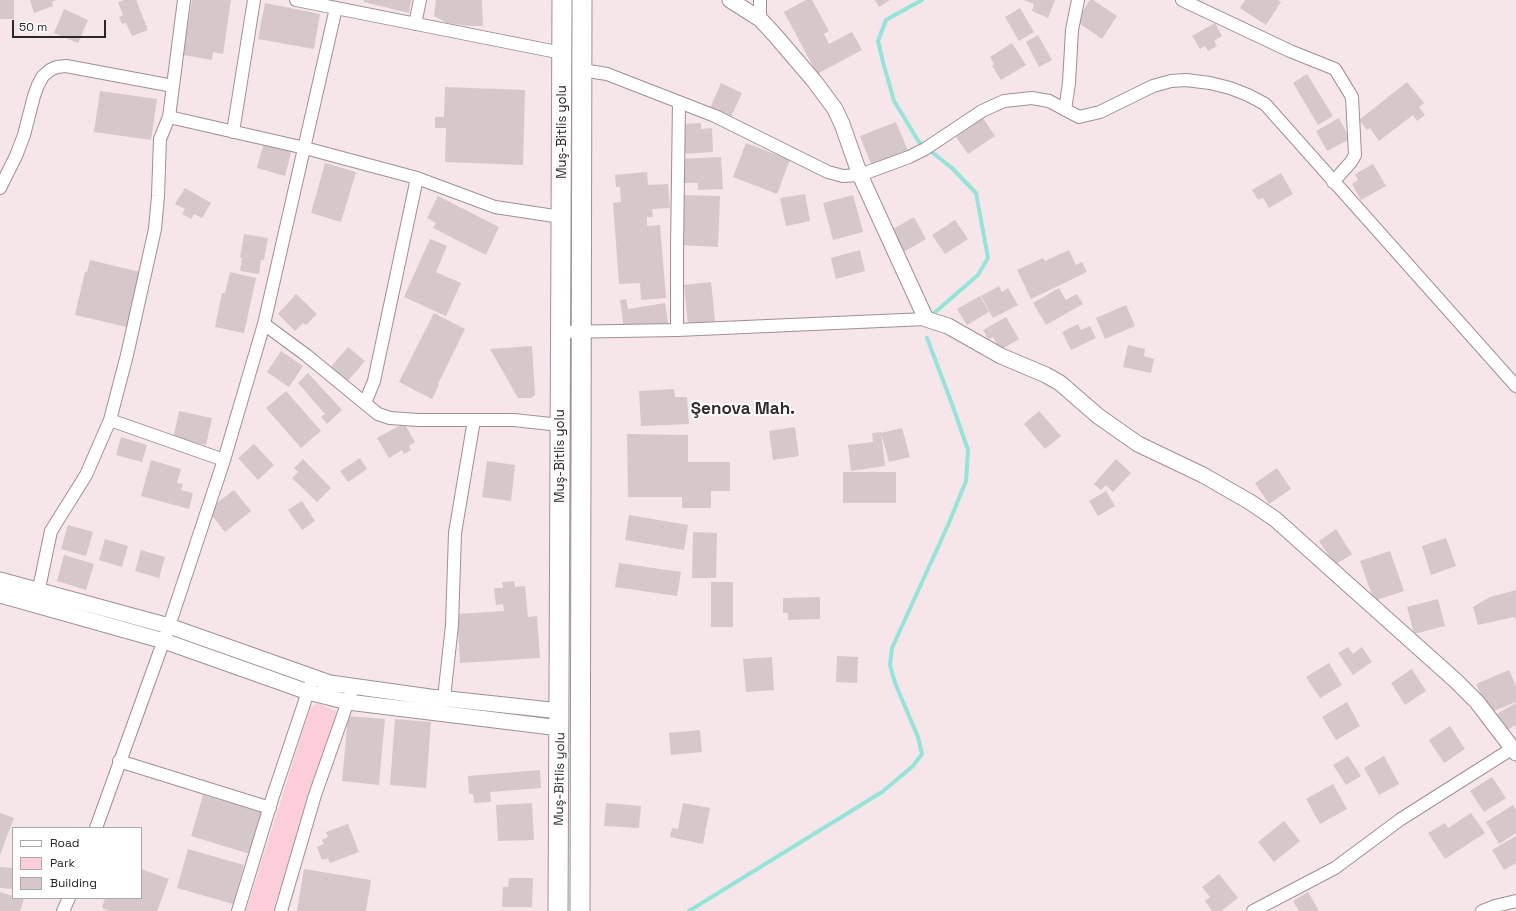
<!DOCTYPE html>
<html>
<head>
<meta charset="utf-8">
<style>
	body { margin:0 }
	#map { position:relative; width:1516px; height:911px; overflow:hidden; background:#f6e6e9; font-family:"Space Grotesk",sans-serif }
	canvas { display:block }
	.legend { position:absolute; left:12px; top:827px; width:130px; height:72px; box-sizing:border-box; background:#fff; border:1px solid #aaa8a9; margin:0; padding:5px 7px; list-style:none; font-size:12px; color:#2b2627 }
	.legend li { display:flex; align-items:center; gap:8px; height:20px }
	.legend b { width:20px; border:1px solid #aaa8a9 }
	.scale { position:absolute; left:12px; top:20px; width:94px; height:18px; box-sizing:border-box; border:2px solid #2b2627; border-top:0; padding-left:5px; font-size:12px; line-height:14px; white-space:nowrap; color:#2b2627; -webkit-text-stroke:3px #fff; paint-order:stroke }
</style>
</head>
<body>
<div id="map">
<canvas width="1516" height="911"></canvas>
<ul class="legend">
<li><b style="height:5px;background:#fff"></b>Road</li>
<li><b style="height:11px;background:#fbced9"></b>Park</li>
<li><b style="height:11px;background:#d6c7ca"></b>Building</li>
</ul>
<div class="scale">50 m</div>
</div>
<script>
const context = document.querySelector('canvas').getContext('2d');
context.lineJoin = 'round';
function fill(path, color) { context.fillStyle = color; context.fill(path, 'evenodd'); }
const toPath = rows => new Path2D(rows.map(r => 'M' + r).join(''));
function stroke(path, color, width, dash) { context.strokeStyle = color; context.lineWidth = width; context.lineCap = dash ? 'butt' : 'round'; context.setLineDash(dash || []); context.stroke(path); }
function write(font, color, halo, rows, align = 'center') {
  context.font = font + ' "Space Grotesk",sans-serif'; context.lineWidth = 4; context.setLineDash([]); context.textBaseline = 'middle'; context.strokeStyle = halo; context.fillStyle = color; for (const [text, x, y, turn = 0] of rows) {
    context.save(); context.translate(x, y); context.rotate((+turn || 0) * Math.PI / 180); context.textAlign = isNaN(turn) ? turn : align; if (halo) context.strokeText(text, 0, 0); context.fillText(text, 0, 0); context.restore();
  }
}
fill(toPath([
	[318,703,337,712,273,911,246,911,310,708]
]), '#fbced9');
stroke(toPath([
	[922,0,886,20,878,41,883,62,894,101,919,142,952,168,976,193,988,258,978,275,933,314],
	[689,911,882,792,913,766,922,754,918,737,895,683,890,665,892,648,948,525,966,481,968,450,952,404,927,338]
]), '#93e4d9', 4);
fill(toPath([
	[0,0,14,0,14,19,0,19],
	[30,0,56,0,52,2,53,6,34,13],
	[124,0,136,0,148,30,132,36,126,23,122,24,119,17,123,15,118,2],
	[192,0,231,0,223,54,213,52,212,60,183,55],
	[364,0,411,0,409,13,364,2],
	[436,0,482,0,483,26,468,26,447,23,434,16],
	[806,0,812,0,829,31,824,34,829,44,852,32,862,50,817,74,784,12],
	[875,0,890,0,879,7],
	[1024,0,1055,0,1048,18,1032,11,1034,4],
	[1090,0,1093,0,1117,16,1102,39,1076,21],
	[1245,0,1278,0,1281,2,1266,25,1240,8],
	[265,3,320,14,314,49,258,39],
	[1020,8,1034,32,1019,41,1005,17],
	[64,9,88,20,78,43,54,33],
	[1215,23,1222,36,1214,41,1217,46,1208,51,1205,46,1200,49,1192,36],
	[1038,35,1052,60,1039,67,1026,42],
	[1012,43,1026,65,1001,80,992,66,994,64,990,57],
	[1307,74,1333,116,1318,125,1293,83],
	[1407,82,1424,103,1419,107,1425,115,1417,121,1413,115,1379,141,1370,128,1367,130,1359,120],
	[721,83,742,93,731,117,710,108],
	[445,87,525,90,523,165,445,162,446,128,435,128,435,117,444,117],
	[100,91,157,99,151,140,94,132],
	[983,118,995,136,968,154,956,137],
	[1339,118,1350,139,1327,151,1316,131],
	[896,122,909,153,872,167,860,136],
	[701,123,701,129,712,128,713,152,682,154,680,124],
	[264,142,292,149,285,176,257,168],
	[746,143,790,160,777,194,733,177],
	[721,157,723,189,698,190,698,183,680,183,679,159],
	[325,163,356,172,341,222,311,213],
	[1373,164,1386,186,1361,200,1352,184,1358,180,1355,174],
	[647,172,648,185,668,184,670,208,652,209,653,217,647,217,647,226,660,225,666,298,641,300,640,283,619,284,613,203,621,202,620,187,616,187,615,175],
	[1281,173,1293,194,1269,208,1263,198,1258,200,1252,190],
	[185,188,211,203,202,218,194,214,191,219,182,214,185,209,175,204],
	[805,194,810,221,786,226,780,198],
	[680,195,720,196,718,247,678,245],
	[853,195,863,232,833,240,823,203],
	[438,196,499,227,486,255,433,228,436,223,427,218],
	[914,217,926,239,900,254,888,232],
	[955,220,968,239,945,254,932,235],
	[244,234,268,238,264,260,261,260,259,274,240,271,242,258,240,258],
	[430,239,447,246,436,272,461,283,446,316,404,297],
	[860,250,865,271,836,279,831,258],
	[1069,250,1076,265,1082,262,1087,272,1031,299,1017,270,1043,258,1045,261],
	[90,260,140,272,127,327,75,315,85,272,87,272],
	[230,272,256,278,244,333,215,327,222,293,225,293],
	[711,282,715,321,688,324,684,285],
	[999,286,1002,292,1008,288,1018,305,993,318,981,296],
	[1059,288,1066,300,1077,294,1083,304,1046,325,1033,303],
	[296,294,317,314,306,325,303,323,295,331,278,314],
	[980,296,989,312,967,325,957,309],
	[626,299,628,309,665,303,668,323,624,329,620,300],
	[1126,305,1135,326,1105,339,1096,318],
	[434,313,465,329,438,384,439,385,432,399,399,382],
	[1006,317,1019,339,1000,350,993,337,988,339,983,330],
	[1078,324,1081,330,1090,326,1096,338,1071,350,1062,332],
	[1128,345,1145,349,1144,356,1154,359,1151,373,1123,367],
	[532,346,535,395,531,398,518,398,490,349],
	[348,347,365,361,347,382,330,368],
	[281,351,303,366,289,387,267,372],
	[308,373,342,410,327,424,321,417,325,414,298,383],
	[674,389,675,397,687,397,689,424,641,426,639,391],
	[286,391,321,431,301,448,266,408],
	[179,411,212,418,206,445,173,439],
	[1039,411,1061,436,1045,449,1024,424],
	[404,423,415,442,409,446,411,450,404,454,402,450,389,458,377,438],
	[795,427,799,456,773,460,769,431],
	[902,428,910,457,889,462,881,433],
	[881,432,885,466,851,471,848,445,873,442,872,433],
	[627,434,688,435,688,462,730,462,730,491,711,491,711,508,682,508,682,497,628,497],
	[121,437,147,445,142,462,116,455],
	[254,444,274,465,258,480,238,458],
	[360,458,367,469,348,482,340,471],
	[303,459,331,488,317,502,292,478,298,472,294,468],
	[1116,459,1131,473,1113,492,1106,485,1101,490,1094,484],
	[151,460,181,469,177,483,183,484,181,490,193,493,189,509,141,496],
	[487,461,515,465,511,501,482,497],
	[1277,468,1291,489,1269,504,1255,483],
	[843,472,896,472,896,503,843,503],
	[234,490,251,511,225,532,208,510],
	[1106,491,1115,506,1098,516,1089,501],
	[302,501,315,521,302,530,288,510],
	[629,515,688,525,684,550,625,540],
	[68,525,93,532,86,556,61,549],
	[1336,529,1352,554,1335,565,1319,541],
	[693,532,717,533,716,578,692,578],
	[1446,538,1456,566,1431,575,1422,546],
	[105,539,128,546,122,567,99,560],
	[141,550,165,557,159,578,135,571],
	[1390,551,1404,591,1374,601,1360,561],
	[64,555,94,564,86,590,57,581],
	[619,563,681,572,677,596,615,587],
	[514,581,515,587,525,586,528,617,537,616,540,658,460,663,457,614,504,611,503,604,496,605,494,588,503,588,502,582],
	[711,582,733,582,733,627,711,627],
	[1516,590,1516,620,1514,617,1478,625,1473,607,1490,597],
	[820,597,820,619,788,620,788,613,783,613,783,598],
	[1438,599,1445,626,1414,634,1407,607],
	[1348,647,1353,654,1362,647,1372,662,1353,675,1338,653],
	[837,656,858,657,857,683,836,682],
	[772,657,774,690,746,692,743,659],
	[1329,663,1342,685,1320,698,1306,677],
	[1412,669,1426,691,1405,705,1391,683],
	[1509,670,1516,686,1516,702,1489,713,1476,684],
	[1347,702,1360,726,1336,740,1322,717],
	[1516,703,1516,725,1502,733,1493,716],
	[348,716,385,719,379,785,342,781],
	[395,719,431,722,426,788,390,785],
	[1450,726,1465,749,1444,763,1429,740],
	[700,730,702,752,671,755,669,733],
	[1348,756,1361,776,1346,785,1333,765],
	[1384,756,1399,784,1379,795,1364,768],
	[540,770,541,788,490,792,491,802,474,803,473,794,469,794,468,776],
	[1492,777,1506,798,1484,812,1470,791],
	[1333,784,1347,809,1320,824,1306,799],
	[203,795,263,813,250,854,191,836],
	[532,803,534,840,498,841,496,805],
	[606,803,641,806,639,828,604,826],
	[683,803,710,808,703,844,670,837,672,828,678,829],
	[1513,805,1516,810,1516,833,1499,844,1486,822],
	[0,813,14,818,0,855],
	[1471,813,1485,833,1445,859,1428,833,1445,823,1448,828],
	[1284,821,1300,841,1274,862,1258,842],
	[348,824,359,852,330,863,328,858,322,860,317,847,324,844,322,840,328,837,326,832],
	[1516,836,1516,863,1504,870,1492,850],
	[188,849,244,865,233,904,177,888],
	[0,867,13,868,13,889,0,888],
	[141,869,169,879,157,911,109,911,102,908,105,898,141,898],
	[304,869,371,880,366,911,297,911],
	[1219,874,1238,898,1221,911,1212,911,1205,901,1210,897,1202,887],
	[509,878,533,878,532,907,502,907,503,887,508,887],
	[0,892,13,896,13,898,24,899,20,911,0,911],
	[1308,892,1319,911,1299,911,1293,901]
]), '#d6c7ca');
const minor = toPath([
	[296,0,562,53],
	[760,0,760,19],
	[1182,0,1290,51,1335,69,1352,97,1355,155,1351,162,1333,182],
	[415,24,420,0],
	[582,70,607,74,715,116,828,172,843,176,860,175,909,157,925,149,982,111,1004,101,1032,98,1049,101,1079,117,1100,112,1153,86,1171,81,1186,80,1210,83,1230,88,1248,95,1265,104,1516,386],
	[1065,110,1069,83,1072,30,1078,0],
	[169,117,305,148,417,178,495,207,561,217],
	[233,132,254,0],
	[0,188,16,156,24,135,34,96,38,85,43,76,50,70,57,67,66,66,173,86],
	[264,324,306,355,378,414,390,418,418,420,514,420,560,425],
	[677,330,677,249,679,102],
	[560,332,677,330,926,319],
	[365,403,374,381,417,178],
	[110,420,224,460],
	[37,598,51,531,86,475,110,420,127,355,155,229,158,196,160,139,169,117,184,0],
	[444,698,452,625,455,533,474,420],
	[119,761,270,808],
	[96,828,169,626,224,460,264,324,336,8],
	[63,911,69,898],
	[238,911,273,796,313,677],
	[281,911,315,795,353,687],
	[1253,911,1335,868,1401,819,1513,748],
	[1482,911,1495,906,1516,901]
]);
const tertiary = toPath([
	[730,0,760,19,774,34,815,82,835,109,842,124,860,175,926,319,948,326,1001,356,1046,375,1060,383,1098,416,1138,444,1203,475,1250,502,1275,519,1456,681,1477,702,1516,753],
	[0,580,169,626,330,683,430,697,560,711],
	[0,595,164,641,308,692,348,702,560,728]
]);
const trunk = toPath([
	[558,911,562,0],
	[580,911,582,0]
]);
stroke(minor, '#9e9093', 14);
stroke(tertiary, '#9e9093', 17);
stroke(trunk, '#9e9093', 21);
stroke(minor, '#fff', 12);
stroke(tertiary, '#fff', 15);
stroke(trunk, '#fff', 19);
write('13px', '#2b2627', '#fff', [
	["Muş-Bitlis yolu",562,132,-90],
	["Muş-Bitlis yolu",560,456,-90],
	["Muş-Bitlis yolu",560,779,-89]
]);
write('bold 17px', '#35292c', '#fff', [
	["Şenova Mah.",743,409]
]);
</script>
</body>
</html>
